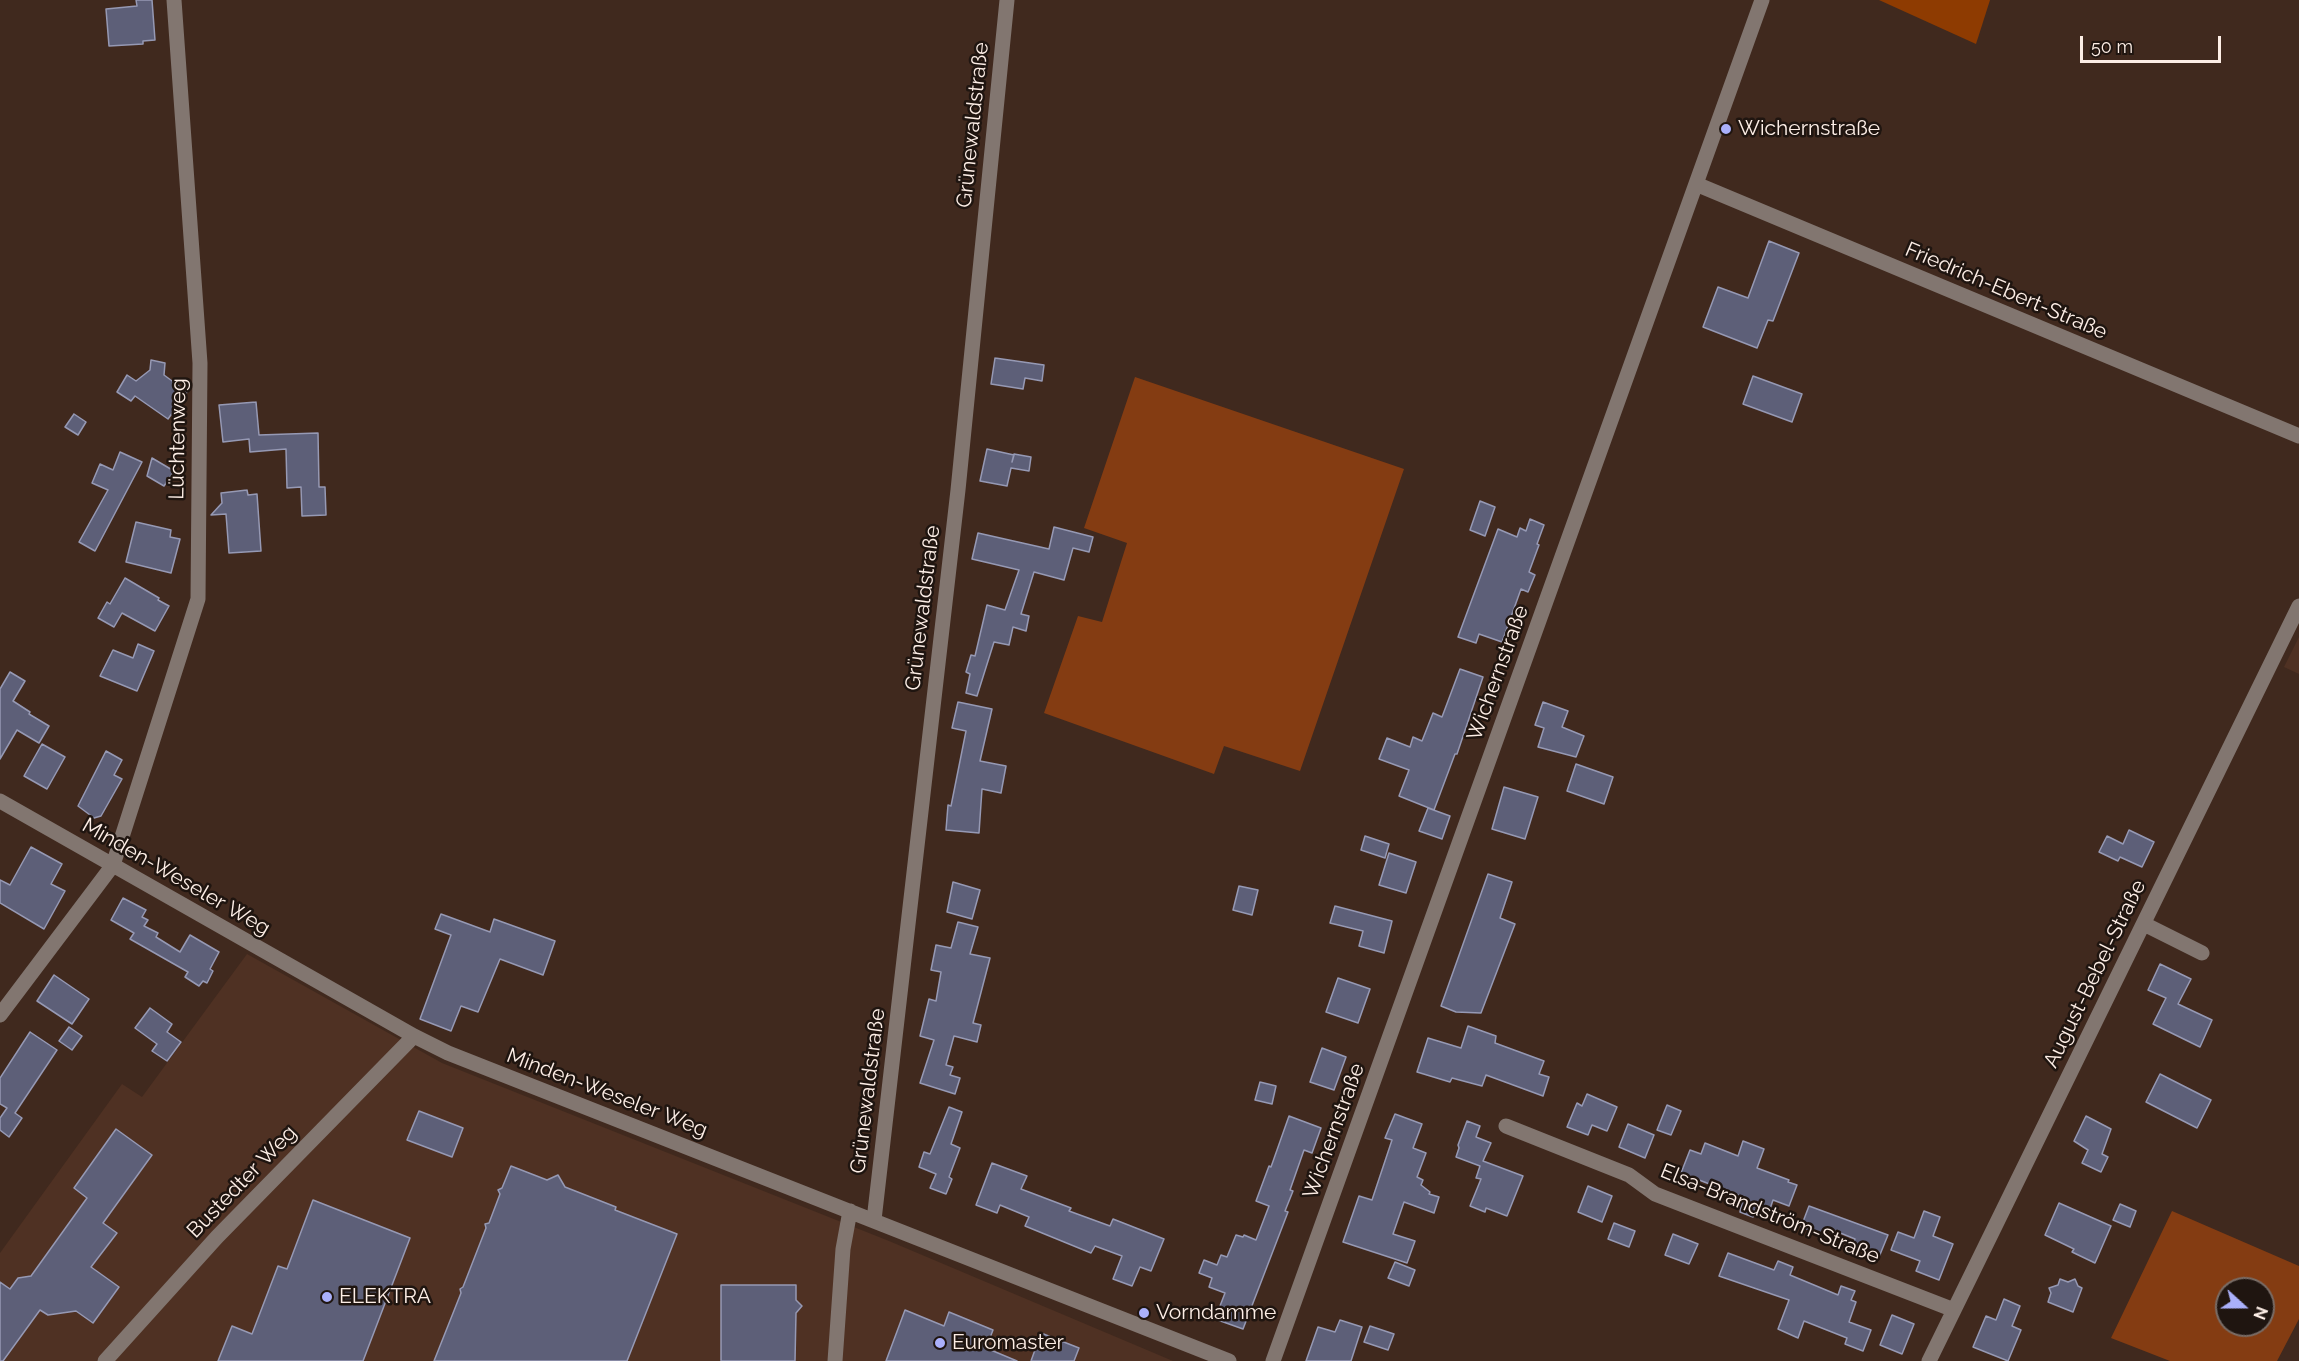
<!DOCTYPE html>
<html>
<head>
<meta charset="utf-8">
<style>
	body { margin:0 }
	#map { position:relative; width:2299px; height:1361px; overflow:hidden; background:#40291e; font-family:Raleway,sans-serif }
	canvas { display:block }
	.north { position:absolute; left:2215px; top:1277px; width:60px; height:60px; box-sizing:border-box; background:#1f1510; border:2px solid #786c66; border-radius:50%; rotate:111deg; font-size:16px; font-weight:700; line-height:24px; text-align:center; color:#fdeee6 }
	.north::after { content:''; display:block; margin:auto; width:21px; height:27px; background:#aab0fb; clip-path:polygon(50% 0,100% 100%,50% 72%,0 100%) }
	.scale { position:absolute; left:2080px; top:36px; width:141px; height:27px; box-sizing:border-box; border:3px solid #fdeee6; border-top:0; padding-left:8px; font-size:18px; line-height:21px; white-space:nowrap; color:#fdeee6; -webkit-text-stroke:4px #1f1510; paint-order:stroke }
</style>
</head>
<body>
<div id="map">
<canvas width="2299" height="1361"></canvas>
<div class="north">N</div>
<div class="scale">50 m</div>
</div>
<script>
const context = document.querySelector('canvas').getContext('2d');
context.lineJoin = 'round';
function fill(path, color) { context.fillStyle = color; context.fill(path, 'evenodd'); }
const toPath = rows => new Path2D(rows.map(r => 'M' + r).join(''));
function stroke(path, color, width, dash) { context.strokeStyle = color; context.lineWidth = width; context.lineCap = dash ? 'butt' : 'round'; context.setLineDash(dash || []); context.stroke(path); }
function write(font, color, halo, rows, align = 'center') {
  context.font = font + ' Raleway,sans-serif'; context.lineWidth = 5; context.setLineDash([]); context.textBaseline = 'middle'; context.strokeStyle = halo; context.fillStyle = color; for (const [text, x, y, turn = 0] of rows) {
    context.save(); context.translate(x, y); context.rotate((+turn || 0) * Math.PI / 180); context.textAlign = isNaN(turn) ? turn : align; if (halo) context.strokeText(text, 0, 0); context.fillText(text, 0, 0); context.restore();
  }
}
fill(toPath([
	[2299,637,2299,674,2284,667],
	[247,954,442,1063,889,1241,1173,1361,0,1361,0,1253,122,1084,142,1097]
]), '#4f3123');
fill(toPath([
	[1135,377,1404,469,1300,771,1224,746,1214,774,1044,713,1078,616,1102,622,1127,543,1084,528],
	[2172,1211,2299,1266,2299,1319,2277,1361,2170,1361,2111,1338],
	[2227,1289,2263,1289,2263,1325,2227,1325]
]), '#843c12');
fill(toPath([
	[1879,0,1990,0,1976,44]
]), '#8e3b01');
const building = toPath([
	[136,0,152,0,155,40,143,41,143,44,109,46,106,9,137,6,136,0],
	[1769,241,1799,253,1773,321,1768,320,1757,348,1703,327,1718,287,1748,298,1769,241],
	[995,358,1044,365,1042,381,1025,378,1023,389,991,384,995,358],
	[151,360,165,363,164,375,187,392,168,419,135,396,131,401,117,392,127,375,136,381,150,370,151,360],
	[1753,376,1802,394,1792,422,1743,404,1753,376],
	[256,402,259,435,318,433,319,487,325,487,326,515,302,516,301,487,287,488,286,449,250,452,249,439,223,442,219,405,256,402],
	[74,414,86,422,78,435,65,427,74,414],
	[987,449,1014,455,1012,462,1014,454,1031,457,1029,471,1011,468,1007,486,980,481,987,449],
	[120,452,142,462,95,551,79,542,108,490,92,483,100,464,113,470,120,452],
	[152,458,174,471,164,486,147,476,152,458],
	[247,490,248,495,257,494,261,551,229,553,226,514,211,515,222,503,221,493,247,490],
	[1480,501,1495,507,1485,536,1470,530,1480,501],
	[1530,519,1544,525,1537,544,1539,545,1529,572,1535,575,1528,592,1521,589,1502,642,1479,634,1476,643,1458,637,1498,529,1517,537,1520,528,1526,531,1530,519],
	[136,522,171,530,170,537,180,539,171,573,126,562,136,522],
	[1054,527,1093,537,1089,552,1073,548,1064,580,1034,572,1021,614,1029,616,1026,631,1013,627,1009,645,994,642,977,696,966,693,970,674,966,672,971,655,975,656,987,605,1005,610,1019,570,972,559,978,533,1049,549,1054,527],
	[125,578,159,598,158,600,169,606,155,631,122,613,114,627,98,618,107,602,110,604,125,578],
	[138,644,154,651,137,691,100,676,113,650,133,658,138,644],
	[1460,669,1483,677,1457,754,1455,754,1434,810,1399,796,1409,770,1379,759,1387,738,1410,747,1413,737,1422,741,1433,713,1442,717,1460,669],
	[10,672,25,681,13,701,30,712,29,714,49,726,39,743,17,730,0,759,0,689,10,672],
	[958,702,992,709,980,761,1006,766,1001,793,982,789,979,833,946,830,948,805,951,806,966,731,952,728,958,702],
	[1543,702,1568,711,1562,727,1584,736,1576,757,1538,747,1544,728,1535,725,1543,702],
	[42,744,65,757,47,789,24,776,42,744],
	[106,751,122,760,114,775,122,779,101,816,94,818,78,806,106,751],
	[1576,764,1613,777,1604,804,1567,791,1576,764],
	[1504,787,1538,797,1525,839,1492,829,1504,787],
	[1428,808,1450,816,1442,839,1419,831,1428,808],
	[2129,830,2154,842,2142,867,2120,857,2118,861,2099,852,2107,836,2123,844,2129,830],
	[1365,836,1389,844,1385,858,1361,850,1365,836],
	[31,847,62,864,51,884,65,891,44,929,0,903,0,880,10,885,31,847],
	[1389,853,1416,862,1406,893,1379,885,1389,853],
	[1488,874,1512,882,1500,918,1515,924,1481,1013,1456,1012,1441,1006,1488,874],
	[953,882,980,890,972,919,947,912,953,882],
	[1239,886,1258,890,1252,915,1233,910,1239,886],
	[123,898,146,910,142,917,148,920,144,926,158,933,156,937,180,952,190,935,219,952,210,969,213,971,207,983,203,981,199,986,185,977,188,972,130,939,134,933,111,920,123,898],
	[1335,906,1392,921,1384,953,1359,946,1363,931,1330,923,1335,906],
	[441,914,490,932,494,919,555,941,543,975,500,959,478,1012,461,1006,451,1031,420,1019,451,935,435,929,441,914],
	[958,922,978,927,970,954,990,958,973,1023,981,1025,977,1042,954,1036,946,1065,953,1067,950,1075,960,1078,955,1094,920,1083,934,1040,920,1036,929,999,936,1001,941,972,931,970,936,945,951,948,958,922],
	[2160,964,2191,979,2178,1004,2212,1020,2200,1047,2153,1024,2166,998,2148,990,2160,964],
	[54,975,89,999,72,1024,37,1001,54,975],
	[1338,978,1370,989,1358,1023,1326,1012,1338,978],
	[150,1008,172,1024,167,1032,181,1042,167,1061,152,1051,157,1044,135,1028,150,1008],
	[1468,1026,1496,1036,1495,1043,1544,1061,1539,1074,1549,1077,1543,1096,1486,1075,1482,1086,1452,1078,1450,1082,1417,1072,1428,1038,1461,1048,1468,1026],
	[69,1027,82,1036,72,1050,59,1041,69,1027],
	[30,1032,57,1050,15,1113,22,1118,9,1137,0,1130,0,1118,7,1108,0,1104,0,1078,30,1032],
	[1322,1048,1346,1057,1334,1090,1310,1082,1322,1048],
	[2160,1074,2211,1100,2197,1128,2146,1102,2160,1074],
	[1260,1082,1276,1086,1272,1104,1255,1100,1260,1082],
	[1587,1094,1617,1107,1607,1131,1592,1125,1588,1135,1567,1127,1577,1103,1582,1106,1587,1094],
	[1667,1105,1681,1111,1671,1135,1657,1130,1667,1105],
	[949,1107,962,1112,951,1144,960,1148,949,1177,952,1179,946,1194,930,1188,936,1174,919,1167,924,1152,930,1154,949,1107],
	[419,1111,463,1128,452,1157,407,1140,419,1111],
	[1395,1114,1422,1124,1413,1148,1426,1153,1417,1177,1423,1180,1421,1185,1430,1192,1429,1194,1439,1197,1434,1213,1404,1202,1393,1234,1415,1241,1407,1263,1343,1242,1359,1196,1372,1200,1392,1140,1385,1138,1395,1114],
	[1289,1116,1321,1128,1312,1153,1304,1150,1290,1190,1293,1191,1285,1211,1288,1212,1243,1329,1215,1319,1225,1293,1209,1287,1212,1278,1199,1273,1204,1260,1217,1265,1221,1255,1227,1257,1236,1235,1243,1237,1244,1235,1256,1240,1269,1206,1256,1201,1269,1166,1271,1167,1289,1116],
	[2086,1116,2111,1129,2102,1154,2108,1157,2101,1172,2082,1163,2088,1150,2074,1141,2086,1116],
	[1467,1121,1480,1126,1476,1137,1491,1143,1483,1161,1523,1176,1507,1216,1486,1208,1485,1212,1470,1206,1481,1179,1476,1178,1480,1166,1456,1157,1459,1148,1458,1145,1467,1121],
	[1628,1124,1654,1135,1645,1158,1619,1147,1628,1124],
	[116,1129,152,1155,103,1223,117,1233,91,1267,119,1287,93,1323,76,1311,48,1315,40,1310,3,1361,0,1361,0,1282,10,1289,18,1278,31,1276,87,1198,74,1188,116,1129],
	[1743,1141,1764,1149,1757,1168,1789,1180,1788,1182,1797,1185,1789,1206,1773,1200,1768,1215,1755,1210,1753,1217,1740,1212,1743,1197,1681,1173,1690,1150,1701,1154,1705,1143,1738,1156,1743,1141],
	[992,1163,1027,1176,1021,1189,1071,1208,1069,1211,1110,1226,1113,1219,1164,1239,1151,1271,1140,1267,1132,1286,1113,1279,1122,1256,1095,1246,1091,1253,1025,1226,1029,1217,1000,1205,997,1213,976,1205,992,1163],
	[511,1166,547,1180,558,1175,565,1187,616,1207,615,1210,677,1234,627,1361,434,1361,461,1293,460,1289,463,1287,486,1228,485,1224,489,1223,500,1194,498,1190,502,1188,511,1166],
	[1588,1186,1612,1196,1602,1222,1578,1212,1588,1186],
	[313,1200,410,1238,363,1361,218,1361,232,1326,252,1334,278,1266,287,1269,313,1200],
	[2059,1203,2111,1226,2095,1263,2072,1252,2074,1249,2045,1235,2059,1203],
	[2120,1204,2136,1211,2130,1227,2113,1220,2120,1204],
	[1809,1206,1888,1235,1879,1257,1852,1246,1855,1239,1828,1228,1826,1236,1801,1227,1809,1206],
	[1924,1211,1940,1217,1933,1236,1953,1244,1939,1280,1916,1271,1920,1261,1891,1250,1898,1232,1914,1238,1924,1211],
	[1614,1223,1635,1231,1629,1247,1608,1239,1614,1223],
	[1673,1234,1698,1244,1689,1264,1665,1255,1673,1234],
	[1728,1253,1774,1270,1778,1261,1793,1267,1790,1275,1838,1295,1841,1286,1855,1291,1851,1300,1856,1302,1849,1322,1871,1330,1863,1351,1845,1344,1847,1338,1804,1321,1798,1338,1778,1329,1789,1300,1719,1276,1728,1253],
	[1395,1262,1415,1270,1409,1286,1388,1278,1395,1262],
	[2060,1279,2068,1282,2075,1279,2078,1286,2082,1288,2073,1312,2048,1302,2051,1293,2049,1288,2058,1285,2060,1279],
	[721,1285,796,1285,796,1300,802,1306,796,1313,795,1361,721,1361,721,1285],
	[2004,1299,2020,1306,2012,1326,2021,1330,2008,1361,1973,1347,1986,1316,1996,1320,2004,1299],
	[905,1310,944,1326,949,1312,993,1330,986,1348,1017,1361,886,1361,905,1310],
	[1892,1315,1914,1324,1902,1354,1880,1345,1892,1315],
	[1340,1320,1362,1327,1351,1361,1306,1361,1318,1327,1335,1332,1340,1320],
	[1370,1326,1394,1334,1388,1350,1364,1342,1370,1326],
	[1041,1333,1079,1348,1074,1361,1031,1361,1041,1333]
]);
fill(building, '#5d5f78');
stroke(building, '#9699b4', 1.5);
stroke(toPath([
	[1696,184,2299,436],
	[0,801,414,1036,448,1053,1229,1361],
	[2144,924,2202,953],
	[0,1015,113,865,198,599,200,363,174,0],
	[1506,1126,1629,1175,1655,1194,1954,1310],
	[874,1220,958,490,1007,0],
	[105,1361,217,1237,414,1036],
	[835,1361,843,1249,850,1211],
	[1273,1361,1762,0],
	[1929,1361,2299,606]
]), '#827670', 15);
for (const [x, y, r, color] of [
	[1726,129,6,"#aab0fb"],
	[327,1297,6,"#aab0fb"],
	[1144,1313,6,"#aab0fb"],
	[940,1343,6,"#aab0fb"]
]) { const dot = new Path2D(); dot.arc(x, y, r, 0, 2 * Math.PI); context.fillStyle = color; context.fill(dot); stroke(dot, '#1f1510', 2); }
write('21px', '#fdeee6', '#1f1510', [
	["Grünewaldstraße",973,125,-84],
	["Friedrich-Ebert-Straße",2006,291,23],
	["Lüchtenweg",178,439,-89],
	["Grünewaldstraße",923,608,-83],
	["Wichernstraße",1498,673,-70],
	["Minden-Weseler Weg",176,877,30],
	["August-Bebel-Straße",2095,974,-64],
	["Grünewaldstraße",868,1091,-83],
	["Minden-Weseler Weg",607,1093,21],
	["Wichernstraße",1334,1131,-70],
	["Bustedter Weg",242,1182,-46],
	["Elsa-Brandström-Straße",1770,1214,22]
]);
write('21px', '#fdeee6', '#1f1510', [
	["Wichernstraße",1738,129],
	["ELEKTRA",339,1297],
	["Vorndamme",1156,1313],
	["Euromaster",952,1343]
], 'left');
</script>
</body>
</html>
